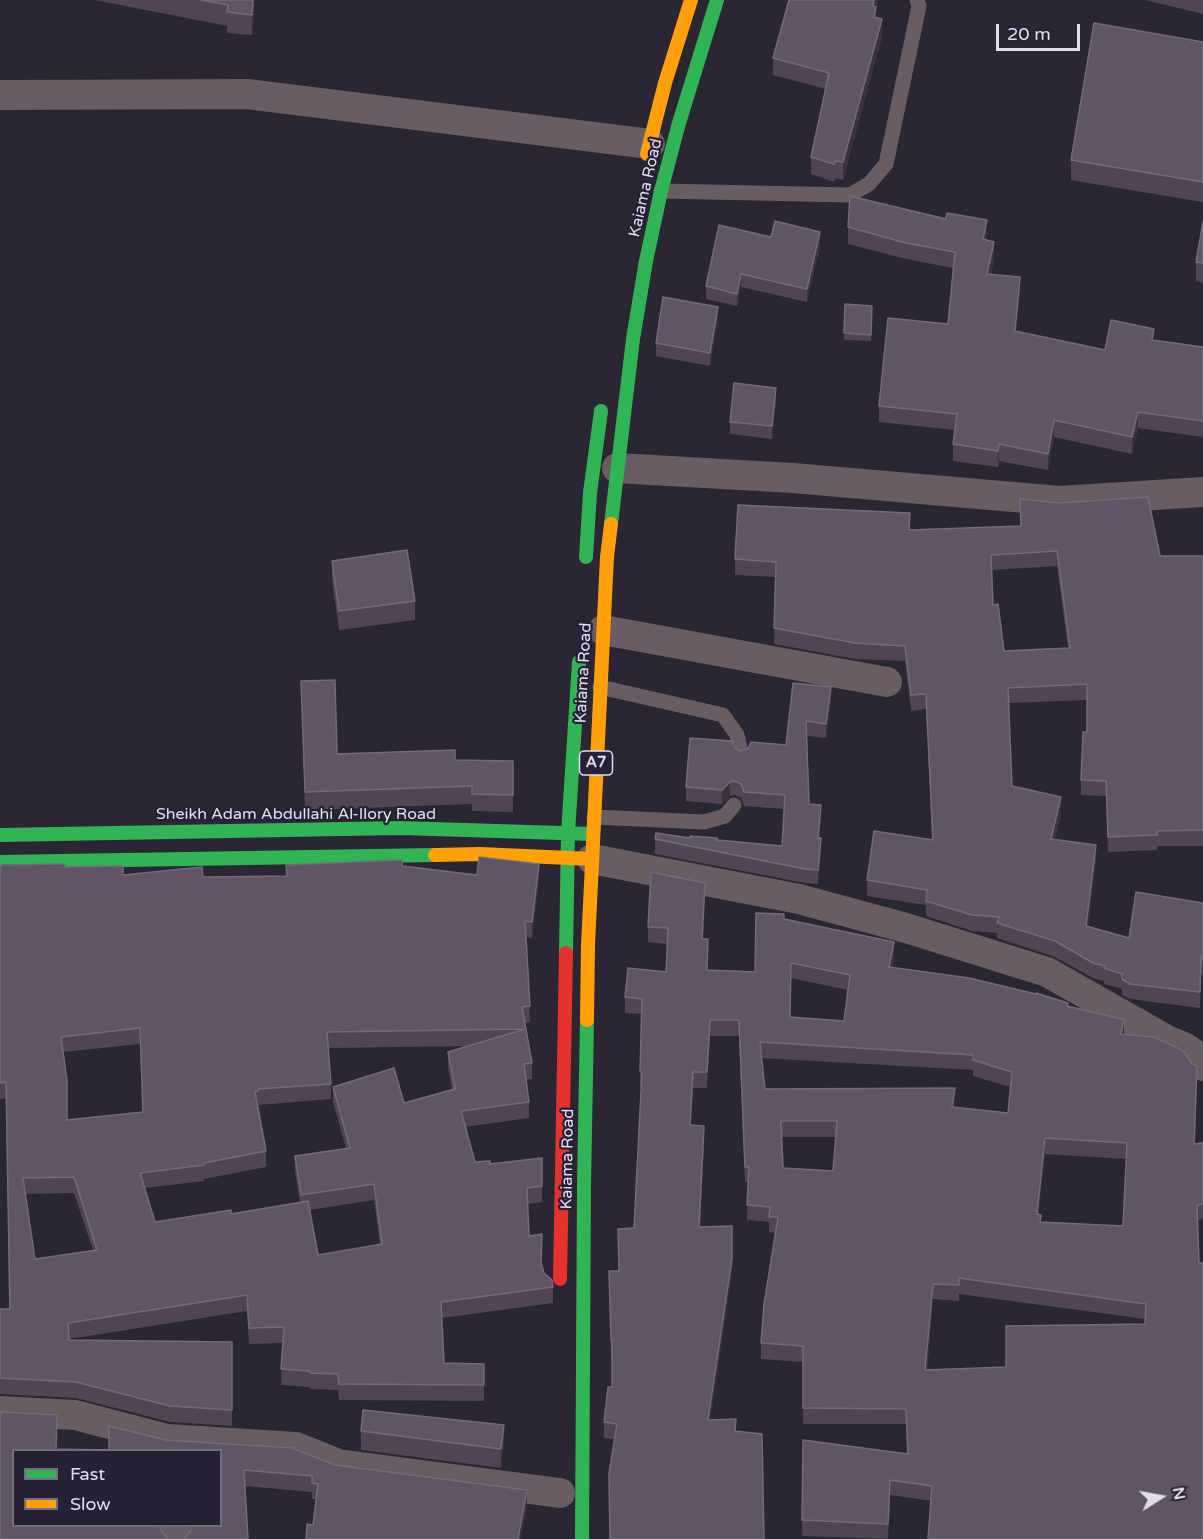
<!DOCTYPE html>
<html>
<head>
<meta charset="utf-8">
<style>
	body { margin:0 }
	#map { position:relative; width:1203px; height:1539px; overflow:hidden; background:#2a2633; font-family:"Varela Round",sans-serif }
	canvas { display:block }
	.legend { position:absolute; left:12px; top:1449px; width:210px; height:78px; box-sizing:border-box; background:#272138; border:2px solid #716d81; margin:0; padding:8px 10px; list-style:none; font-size:18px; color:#e1deee }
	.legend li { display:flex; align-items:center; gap:12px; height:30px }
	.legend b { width:30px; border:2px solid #716d81 }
	.north { position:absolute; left:1131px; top:1467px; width:60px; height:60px; -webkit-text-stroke:4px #272138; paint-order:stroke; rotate:79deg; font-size:16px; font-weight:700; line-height:24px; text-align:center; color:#e1deee }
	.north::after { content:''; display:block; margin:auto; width:21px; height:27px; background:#e1deee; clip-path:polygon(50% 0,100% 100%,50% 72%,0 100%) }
	.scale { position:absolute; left:996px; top:24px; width:84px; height:27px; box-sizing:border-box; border:3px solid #e1deee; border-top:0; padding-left:8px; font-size:18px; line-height:21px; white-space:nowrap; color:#e1deee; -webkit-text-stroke:4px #272138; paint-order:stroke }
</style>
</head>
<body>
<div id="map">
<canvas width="1203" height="1539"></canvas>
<ul class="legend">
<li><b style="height:8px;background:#30b455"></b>Fast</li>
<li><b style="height:8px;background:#ff9f0a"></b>Slow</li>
</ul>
<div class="north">N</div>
<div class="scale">20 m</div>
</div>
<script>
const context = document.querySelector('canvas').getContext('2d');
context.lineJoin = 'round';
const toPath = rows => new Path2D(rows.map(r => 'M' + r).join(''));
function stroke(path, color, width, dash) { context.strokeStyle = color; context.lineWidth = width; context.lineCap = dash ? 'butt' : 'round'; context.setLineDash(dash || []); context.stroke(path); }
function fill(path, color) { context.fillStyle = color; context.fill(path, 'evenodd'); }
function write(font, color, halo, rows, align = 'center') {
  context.font = font + ' "Varela Round",sans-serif'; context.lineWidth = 4.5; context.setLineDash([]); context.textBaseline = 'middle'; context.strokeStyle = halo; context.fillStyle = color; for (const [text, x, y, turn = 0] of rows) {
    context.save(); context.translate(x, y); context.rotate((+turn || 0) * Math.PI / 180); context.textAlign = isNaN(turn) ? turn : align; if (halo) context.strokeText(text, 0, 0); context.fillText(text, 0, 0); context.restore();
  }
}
stroke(toPath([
	[661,191,850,195,869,184,886,164,919,6,917,0],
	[600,687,723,715,737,735,742,756],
	[594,817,704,822,725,816,734,805]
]), '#695d63', 15);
stroke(toPath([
	[0,95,247,94,650,144],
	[617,468,793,478,1060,501,1203,492],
	[603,630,887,682],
	[592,859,799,899,906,928,1047,972,1167,1040,1184,1047,1199,1057,1203,1066],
	[0,1411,75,1415,167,1439,296,1447,338,1464,560,1493],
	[175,1526,176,1539]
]), '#695d63', 30);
stroke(toPath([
	[611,524,633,339,646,261,661,191,679,123,717,0],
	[586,557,590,493,601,411],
	[0,835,401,828,593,834],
	[0,862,435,855],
	[566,953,568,833,579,662],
	[582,1539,584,1185,587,1020]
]), '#30b455', 14);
stroke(toPath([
	[647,154,665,83,691,0],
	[435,855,480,854,592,859],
	[587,1020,588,945,607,557,611,524]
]), '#ff9f0a', 14);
stroke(toPath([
	[560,1279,566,953]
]), '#e5322d', 14);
fill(toPath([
	[95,0,255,0,252,35,227,33,227,26],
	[1145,0,1203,0,1203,14],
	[876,9,876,18,882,36,843,180,835,178,834,182,811,174,811,157,826,89,773,75,773,58],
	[1203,42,1203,202,1071,180,1071,160],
	[1203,222,1203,283,1196,281,1196,262],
	[848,227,987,237,986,240,994,258,991,274,1020,294,1016,331,1105,350,1154,340,1203,347,1203,437,1138,428,1132,454,1054,437,1048,470,999,461,998,467,953,461,953,444,955,430,879,422,879,406,948,324,953,268,906,259,848,244],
	[771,237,820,245,807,302,741,287,737,306,706,299,706,286],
	[845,304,872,306,871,341,844,340],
	[718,320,710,366,656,356,656,343],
	[776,400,772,439,730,434,730,422],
	[1020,499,1160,556,1203,556,1203,846,1157,846,1157,850,1108,852,1106,796,1081,795,1081,780,1087,732,1087,700,1009,703,1012,786,1061,812,1055,840,1096,860,1088,927,1129,938,1203,903,1203,977,1201,971,1200,1008,1130,999,1122,995,1122,989,1104,984,1104,981,1093,978,1055,957,997,938,997,933,972,931,926,916,926,905,867,896,867,880,932,840,926,709,911,711,905,661,855,659,774,644,776,577,735,575,735,559,910,530,1020,526],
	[1057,566,1068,648,1004,651,993,605,992,570],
	[332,561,415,601,415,620,339,630,332,580],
	[301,681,337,754,455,760,513,761,513,812,472,811,472,804,305,810],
	[793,683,831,701,826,738,807,736,809,804,821,819,819,838,821,852,818,884,805,883,655,854,655,839,690,838,782,846,784,809,744,806,741,798,735,795,730,796,722,804,686,801,686,787,735,748,740,751,786,745],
	[286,865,402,866,477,875,539,880,532,938,526,937,530,1022,525,1023,532,1063,532,1079,526,1080,529,1102,529,1118,465,1127,475,1162,490,1164,542,1158,542,1202,528,1204,529,1236,541,1264,544,1273,553,1287,553,1303,442,1318,444,1363,484,1364,484,1401,339,1400,338,1390,310,1389,310,1387,281,1385,283,1343,249,1344,247,1311,69,1339,69,1340,232,1342,232,1426,170,1422,76,1398,0,1394,0,1309,9,1309,6,1098,0,1099,0,873,64,867,123,875,203,877,286,876],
	[140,1044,142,1112,67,1120,63,1052],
	[468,1046,448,1052,448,1068,452,1089,404,1103,333,1087,333,1102,346,1148,295,1156,295,1172,300,1202,231,1214,155,1222,145,1188,204,1181,204,1179,266,1167,266,1151,258,1105,331,1099,331,1084,328,1048],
	[74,1193,93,1250,35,1259,25,1194],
	[374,1200,380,1244,318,1255,310,1210],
	[705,898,703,939,707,970,755,972,784,919,894,958,892,968,1068,1007,1124,1034,1197,1082,1195,1144,1203,1143,1203,1219,1197,1220,1203,1539,890,1495,888,1539,802,1536,803,1440,907,1454,906,1424,803,1424,803,1362,761,1359,761,1343,776,1233,769,1232,769,1222,747,1220,748,1182,745,1182,739,1036,710,1036,707,1088,693,1088,691,1125,704,1142,700,1227,732,1275,614,1439,604,1438,604,1422,612,1387,612,1357,611,1357,609,1287,619,1271,634,1228,641,1088,640,1088,640,1072,641,1014,625,1013,625,997,666,972,667,944,648,942,648,927],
	[791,978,848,990,844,1021,790,1017],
	[761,1058,973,1070,973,1076,1010,1087,1008,1113,954,1107,955,1103,765,1089],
	[782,1137,836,1137,833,1171,783,1168],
	[1045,1154,1126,1159,1123,1226,1041,1222,1038,1215],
	[959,1294,1145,1319,1145,1324,1006,1367,927,1370,933,1299,959,1301],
	[57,1431,56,1449,109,1450,166,1440,335,1465,527,1506,313,1525,316,1499,312,1499,312,1492,245,1486,185,1538,191,1531,220,1450,0,1539],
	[361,1431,504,1444,501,1468,361,1450]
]), '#514555');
fill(toPath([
	[253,0,255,0,255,7,252,35,252,15],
	[874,0,878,0,876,9,876,24,874,34,873,6],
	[882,19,882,36,843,180,843,162],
	[987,220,987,237,983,256,983,239],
	[820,232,820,245,807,302,807,289],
	[994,242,994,258,987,291,987,274],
	[741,274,741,287,737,306,737,294],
	[1020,277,1020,294,1015,347,1015,331],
	[718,307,718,320,710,366,710,353],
	[776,388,776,400,772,439,772,426],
	[1138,412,1138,428,1132,454,1132,437],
	[1054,420,1054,437,1048,470,1048,454],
	[999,444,999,461,998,467,998,451],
	[831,687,831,701,826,738,826,724],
	[730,782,730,796,722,804,722,790],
	[1061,797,1061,812,1051,855,1051,839],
	[821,805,821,819,818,852,818,838],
	[821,838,821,852,818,884,818,870],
	[1096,845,1096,860,1086,942,1086,926],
	[539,864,539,880,532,938,532,922],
	[705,883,705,898,702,954,702,939],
	[894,942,894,958,889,983,889,967],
	[710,1020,710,1036,707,1088,707,1072],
	[1124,1020,1124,1035,1121,1034],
	[693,1072,693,1088,690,1141,690,1125],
	[955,1088,955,1103,952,1123,952,1107],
	[704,1126,704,1142,699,1242,699,1227],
	[1045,1138,1045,1154,1037,1230,1037,1214],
	[732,1259,732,1275,708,1436,708,1420],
	[933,1284,933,1299,925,1385,925,1370],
	[504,1425,504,1444,501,1468,501,1449],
	[890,1480,890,1495,888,1539,888,1524],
	[527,1490,527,1506,521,1539,518,1539]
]), '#3b3141');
const building = toPath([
	[201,0,253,0,252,15,227,12,228,5,201,0],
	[789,0,874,0,873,6,876,7,874,17,882,19,843,162,835,161,834,164,811,157,829,73,773,58,789,0],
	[1094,23,1203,42,1203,182,1071,160,1094,23],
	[850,196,946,219,947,213,987,220,983,239,994,242,987,274,1020,277,1015,331,1105,350,1111,320,1154,329,1152,340,1203,347,1203,421,1138,412,1132,437,1054,420,1048,454,999,444,998,451,953,444,957,414,879,406,888,318,948,324,955,252,906,243,848,227,850,196],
	[775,221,820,232,807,289,741,274,737,294,706,286,719,225,771,237,775,221],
	[1203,222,1203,263,1196,262,1203,222],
	[663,297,718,307,710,353,656,343,663,297],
	[845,304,872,306,871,335,844,333,845,304],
	[734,383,776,388,772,426,730,422,734,383],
	[1148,497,1160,556,1203,556,1203,830,1157,831,1157,835,1108,837,1106,781,1081,780,1083,732,1087,732,1087,684,1008,688,1012,786,1061,797,1051,839,1096,845,1086,926,1129,938,1136,892,1203,903,1203,961,1201,955,1200,992,1130,984,1122,979,1122,974,1104,968,1105,966,1093,963,1055,941,997,923,999,917,972,915,926,901,927,890,867,880,874,831,933,840,926,694,911,695,905,646,855,643,774,628,776,562,735,559,738,505,910,513,909,530,1021,526,1020,499,1061,503,1148,497],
	[1057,551,1070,648,1004,651,998,604,993,605,991,555,1057,551],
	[407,550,415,601,339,611,332,561,407,550],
	[335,680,337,754,455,750,455,760,513,761,513,795,472,794,472,786,305,792,301,681,335,680],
	[793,683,831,687,826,724,806,721,809,804,821,805,818,838,821,838,818,870,805,869,655,839,656,833,690,838,690,836,717,838,717,840,782,846,785,795,744,792,741,784,735,781,730,782,722,790,686,787,690,738,732,741,735,748,740,751,748,749,751,742,786,745,793,683],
	[479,857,539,864,532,922,525,921,530,1006,522,1007,532,1063,524,1064,529,1102,461,1111,475,1162,490,1161,490,1164,542,1158,542,1186,527,1188,529,1236,542,1234,541,1263,544,1273,552,1280,553,1287,441,1302,444,1363,484,1364,484,1385,339,1384,338,1374,310,1373,310,1371,281,1369,284,1327,249,1328,247,1295,68,1323,69,1340,232,1342,232,1410,170,1406,76,1382,0,1378,0,1309,10,1309,6,1082,0,1083,0,873,1,865,63,864,65,864,64,867,123,866,123,875,202,867,203,877,287,876,286,865,402,860,402,866,477,875,479,857],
	[140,1028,143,1112,67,1120,67,1081,61,1037,140,1028],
	[525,1029,448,1052,455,1089,404,1103,394,1068,333,1087,350,1148,295,1156,301,1195,374,1184,382,1244,318,1255,308,1201,231,1214,231,1210,155,1222,140,1173,204,1165,204,1163,266,1151,255,1092,258,1091,258,1089,331,1084,327,1032,525,1029],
	[74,1177,97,1250,35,1259,23,1178,74,1177],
	[651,872,705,883,702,939,708,939,707,970,755,972,756,913,784,914,784,919,894,942,889,967,969,978,1036,994,1036,993,1068,1003,1067,1006,1122,1019,1124,1020,1121,1034,1154,1037,1176,1047,1185,1053,1192,1064,1197,1066,1194,1144,1203,1143,1203,1204,1197,1205,1199,1263,1203,1263,1203,1539,928,1539,932,1486,890,1480,888,1524,802,1520,803,1440,908,1454,906,1409,803,1408,803,1346,761,1343,764,1304,778,1217,769,1217,770,1207,747,1205,749,1167,745,1167,739,1020,710,1020,707,1072,693,1072,690,1125,704,1126,699,1227,732,1226,732,1259,708,1420,736,1419,735,1431,762,1434,764,1539,610,1539,609,1473,617,1424,604,1422,608,1387,612,1387,612,1341,611,1341,609,1271,619,1271,618,1229,634,1228,642,1072,640,1072,642,999,625,997,628,968,666,972,668,928,648,927,651,872],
	[791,963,850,975,844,1021,790,1017,791,963],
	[760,1042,973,1055,973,1060,1012,1072,1008,1113,952,1107,955,1088,765,1089,760,1042],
	[781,1121,837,1121,833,1171,783,1168,781,1121],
	[1045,1138,1127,1143,1123,1226,1040,1222,1041,1215,1037,1214,1045,1138],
	[959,1278,1146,1304,1145,1324,1006,1326,1006,1367,925,1370,933,1284,959,1285,959,1278],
	[363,1410,504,1425,501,1449,361,1431,363,1410],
	[0,1412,57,1415,56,1449,109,1450,109,1426,166,1440,292,1448,335,1465,527,1490,518,1539,306,1539,307,1524,313,1525,318,1484,312,1483,312,1476,244,1470,248,1539,181,1539,185,1538,191,1531,192,1526,220,1526,220,1450,14,1450,14,1526,159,1526,162,1532,168,1538,171,1539,0,1539,0,1412]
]);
fill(building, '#605566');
stroke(building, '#746a7b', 1.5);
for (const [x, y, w] of [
	[596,763,33]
]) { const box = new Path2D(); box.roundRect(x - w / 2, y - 12, w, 24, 4.5); context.fillStyle = '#272138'; context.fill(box); stroke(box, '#e1deee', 1.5); }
write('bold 15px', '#e1deee', null, [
	["A7",596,763]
]);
write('16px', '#e1deee', '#272138', [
	["Kaiama Road",646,188,-77],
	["Kaiama Road",584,673,-87],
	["Sheikh Adam Abdullahi Al-Ilory Road",296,815],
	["Kaiama Road",568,1159,-89]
]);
</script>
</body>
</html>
